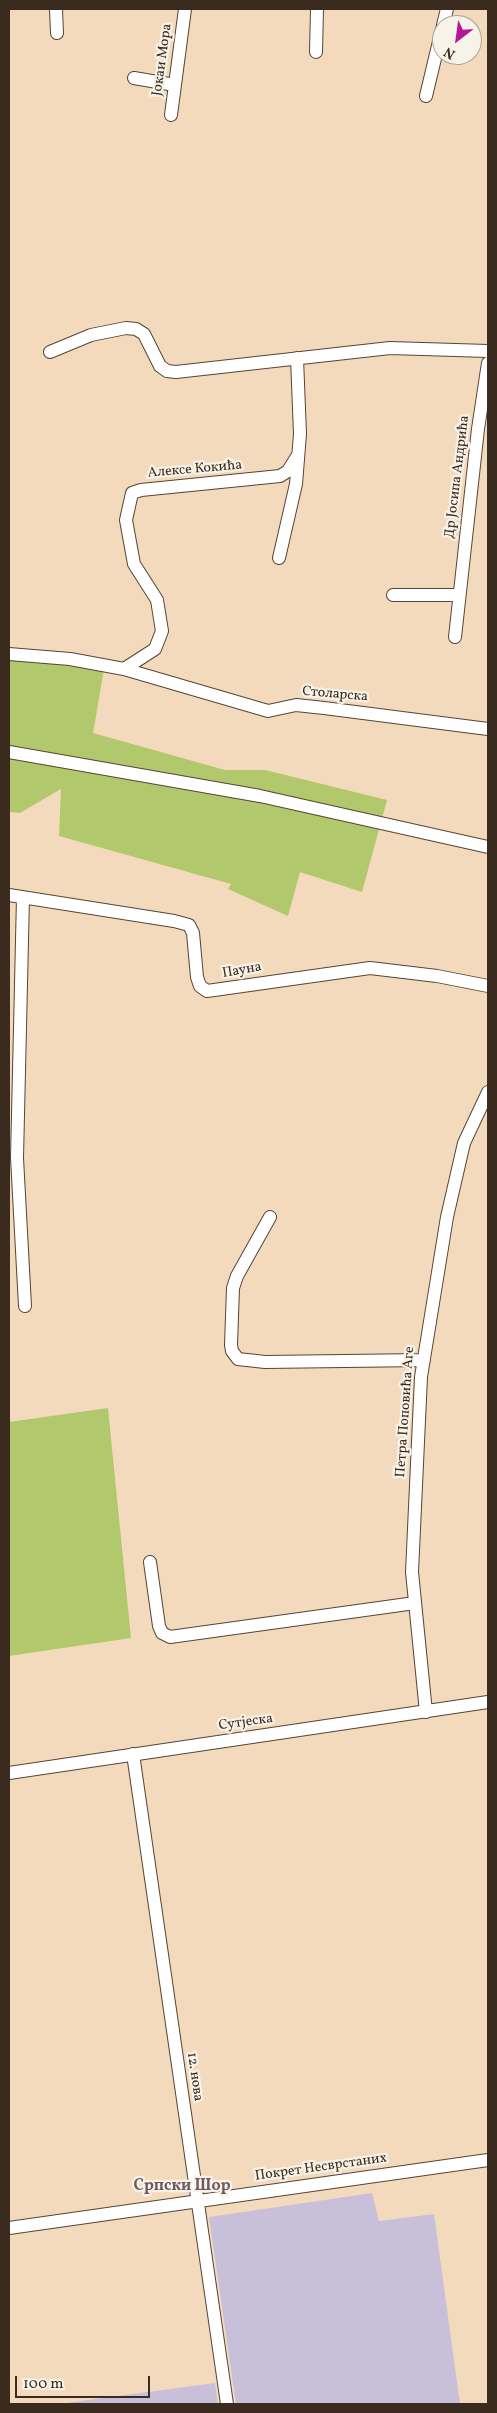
<!DOCTYPE html>
<html>
<head>
<meta charset="utf-8">
<style>
	body { margin:0 }
	#map { position:relative; width:497px; height:2413px; overflow:hidden; background:#f4dabc; font-family:Vollkorn,serif }
	canvas { display:block }
	.frame { position:absolute; inset:0; border:10px solid #3b2a1e; pointer-events:none }
	.north { position:absolute; left:432px; top:15px; width:50px; height:50px; box-sizing:border-box; background:#f7f3e8; border:1px solid #aca397; border-radius:50%; rotate:210deg; font-size:14px; font-weight:700; line-height:20px; text-align:center; color:#3b2a1e }
	.north::after { content:''; display:block; margin:auto; width:18px; height:22px; background:#b5179e; clip-path:polygon(50% 0,100% 100%,50% 72%,0 100%) }
	.scale { position:absolute; left:15px; top:2376px; width:135px; height:22px; box-sizing:border-box; border:2px solid #3b2a1e; border-top:0; padding-left:6px; font-size:15px; line-height:18px; white-space:nowrap; color:#3b2a1e; -webkit-text-stroke:4px #f7f3e8; paint-order:stroke }
</style>
</head>
<body>
<div id="map">
<canvas width="497" height="2413"></canvas>
<div class="frame"></div>
<div class="north">N</div>
<div class="scale">100 m</div>
</div>
<script>
const context = document.querySelector('canvas').getContext('2d');
context.lineJoin = 'round';
function fill(path, color) { context.fillStyle = color; context.fill(path, 'evenodd'); }
const toPath = rows => new Path2D(rows.map(r => 'M' + r).join(''));
function stroke(path, color, width, dash) { context.strokeStyle = color; context.lineWidth = width; context.lineCap = dash ? 'butt' : 'round'; context.setLineDash(dash || []); context.stroke(path); }
function write(font, color, halo, rows, align = 'center') {
  context.font = font + ' Vollkorn,serif'; context.lineWidth = 4.5; context.setLineDash([]); context.textBaseline = 'middle'; context.strokeStyle = halo; context.fillStyle = color; for (const [text, x, y, turn = 0] of rows) {
    context.save(); context.translate(x, y); context.rotate((+turn || 0) * Math.PI / 180); context.textAlign = isNaN(turn) ? turn : align; if (halo) context.strokeText(text, 0, 0); context.fillText(text, 0, 0); context.restore();
  }
}
fill(toPath([
	[372,2193,379,2221,434,2214,460,2404,236,2404,209,2217],
	[215,2383,218,2404,58,2404]
]), '#c7c0d8');
fill(toPath([
	[9,657,104,669,93,733,225,770,265,770,387,800,362,892,300,872,288,916,228,889,231,884,59,836,61,789,20,813,9,812],
	[108,1408,131,1638,9,1656,9,1422]
]), '#b2c86d');
const minor = toPath([
	[56,9,57,33],
	[443,25,447,9],
	[316,52,317,9],
	[134,78,175,85],
	[426,96,442,29],
	[171,115,185,9],
	[50,352,91,335,126,328,136,329,144,334,160,366,167,371,176,372,390,348,488,351],
	[279,558,296,484,300,434,297,358],
	[393,595,459,595],
	[455,637,478,429,488,363],
	[9,654,70,659,124,669,268,711,296,705,324,708,488,729],
	[124,669,155,649,162,631,157,600,134,564,126,520,132,493,141,490,280,476,288,471,298,455],
	[9,752,260,796,488,847],
	[9,895,174,921,189,925,193,933,197,977,200,986,207,991,370,968,437,976,488,986],
	[23,897,17,1158,25,1306],
	[270,1217,237,1276,233,1288,231,1345,232,1351,238,1359,265,1362,424,1360],
	[150,1562,159,1626,162,1633,170,1637,415,1603],
	[426,1712,412,1572,421,1377,447,1217,464,1143,488,1092],
	[133,1754,227,2404],
	[9,1773,488,1702],
	[9,2228,488,2160]
]);
stroke(minor, '#574436', 14);
stroke(minor, '#fff', 12);
write('14px', '#3b2a1e', '#f7f3e8', [
	["Јокаи Мора",163,60,-82],
	["Алексе Кокића",195,470,-5],
	["Др Јосипа Андрића",458,477,-83],
	["Столарска",335,695,5],
	["Пауна",242,971,-10],
	["Петра Поповића Аге",406,1412,-86],
	["Сутјеска",246,1723,-8],
	["12. нова",194,2077,82],
	["Покрет Несврстаних",321,2168,-8]
]);
write('bold 16px', '#715a5f', '#f7f3e8', [
	["Српски Шор",182,2187]
]);
</script>
</body>
</html>
